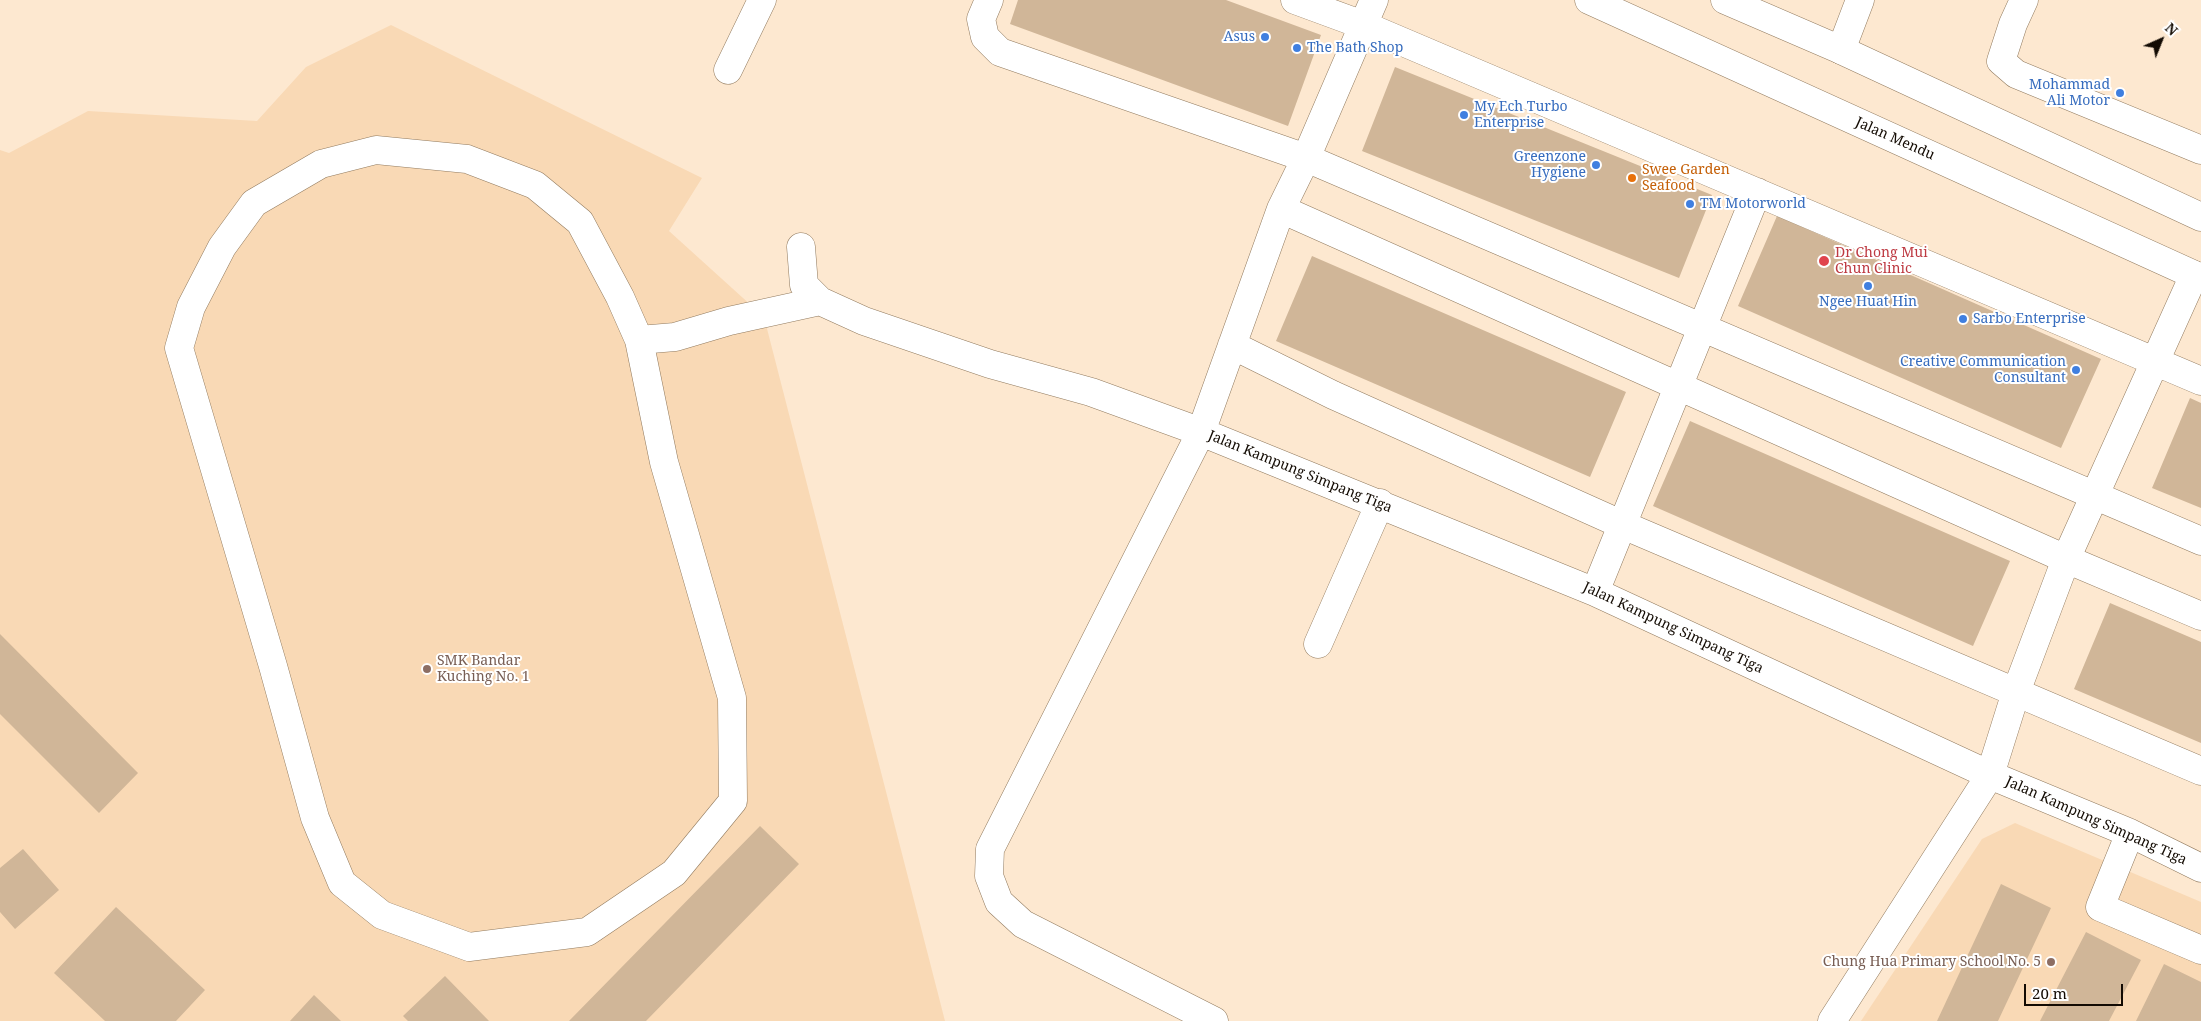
<!DOCTYPE html>
<html>
<head>
<meta charset="utf-8">
<style>
	body { margin:0 }
	#map { position:relative; width:2201px; height:1021px; overflow:hidden; background:#fde8d0; font-family:"Noto Serif",serif }
	canvas { display:block }
	.north { position:absolute; left:2136px; top:15px; width:50px; height:50px; -webkit-text-stroke:4px #fff; paint-order:stroke; rotate:44deg; font-size:14px; font-weight:700; line-height:20px; text-align:center; color:#130b03 }
	.north::after { content:''; display:block; margin:auto; width:18px; height:22px; background:#130b03; clip-path:polygon(50% 0,100% 100%,50% 72%,0 100%) }
	.scale { position:absolute; left:2024px; top:984px; width:99px; height:22px; box-sizing:border-box; border:2px solid #130b03; border-top:0; padding-left:6px; font-size:15px; line-height:18px; white-space:nowrap; color:#130b03; -webkit-text-stroke:4px #fff; paint-order:stroke }
</style>
</head>
<body>
<div id="map">
<canvas width="2201" height="1021"></canvas>
<div class="north">N</div>
<div class="scale">20 m</div>
</div>
<script>
const context = document.querySelector('canvas').getContext('2d');
context.lineJoin = 'round';
function fill(path, color) { context.fillStyle = color; context.fill(path, 'evenodd'); }
const toPath = rows => new Path2D(rows.map(r => 'M' + r).join(''));
function stroke(path, color, width, dash) { context.strokeStyle = color; context.lineWidth = width; context.lineCap = dash ? 'butt' : 'round'; context.setLineDash(dash || []); context.stroke(path); }
function write(font, color, halo, rows, align = 'center') {
  context.font = font + ' "Noto Serif",serif'; context.lineWidth = 4; context.setLineDash([]); context.textBaseline = 'middle'; context.strokeStyle = halo; context.fillStyle = color; for (const [text, x, y, turn = 0] of rows) {
    context.save(); context.translate(x, y); context.rotate((+turn || 0) * Math.PI / 180); context.textAlign = isNaN(turn) ? turn : align; if (halo) context.strokeText(text, 0, 0); context.fillText(text, 0, 0); context.restore();
  }
}
fill(toPath([
	[391,25,702,178,669,231,764,317,945,1021,0,1021,0,150,9,153,88,111,257,121,306,67],
	[2015,823,2201,902,2201,1021,1861,1021,1982,839]
]), '#f9d9b5');
fill(toPath([
	[1018,0,1226,0,1321,35,1288,126,1010,24],
	[1395,67,1712,195,1679,278,1362,151],
	[1777,216,2101,359,2061,448,1738,306],
	[1312,256,1626,392,1590,477,1276,341],
	[2190,398,2201,403,2201,508,2152,488],
	[1690,421,2010,561,1973,646,1653,506],
	[2110,603,2201,642,2201,743,2074,689],
	[0,634,138,773,99,813,0,714],
	[760,826,799,864,646,1021,569,1021],
	[23,849,59,890,15,929,0,912,0,868],
	[2001,884,2051,908,1998,1021,1937,1021],
	[116,907,205,990,176,1021,105,1021,54,973],
	[2086,932,2141,960,2109,1021,2040,1021],
	[2164,964,2201,982,2201,1021,2136,1021],
	[445,976,489,1021,408,1021,403,1016],
	[314,995,341,1021,290,1021]
]), '#d0b698');
const minor = toPath([
	[989,0,981,19,985,37,1000,52,1306,158,2201,541],
	[1295,0,1363,25,2201,381],
	[2024,0,2013,24,2001,61,2016,74,2201,150],
	[1841,50,1860,0],
	[728,70,762,0],
	[376,150,467,159,535,185,580,222,620,297,639,340,664,462,732,698,733,801,674,873,587,932,469,947,382,915,342,883,315,818,273,666,179,348,191,307,222,247,254,203,321,164,376,150],
	[1281,209,2066,559,2201,616],
	[801,247,804,285,820,301,864,321,990,364,1091,392,1201,432,1281,209,1306,158,1374,0],
	[639,340,675,337,729,321,820,301],
	[1232,345,1333,395,1623,525,2201,771],
	[1595,592,1757,192],
	[1318,644,1380,503],
	[2130,833,2100,907,2201,950],
	[1214,1021,1023,924,999,902,989,876,990,849,1201,432,1595,592,1990,775,2130,833,2201,868],
	[1832,1021,1990,775,2016,692,2066,559,2194,275]
]);
const major = toPath([
	[1589,0,2201,278],
	[1725,0,1841,50,2201,217]
]);
stroke(minor, '#927b5f', 29);
stroke(major, '#927b5f', 29);
stroke(minor, '#fff', 28);
stroke(major, '#fff', 28);
for (const [x, y, r, color] of [
	[1265,37,5,"#3f7fe0"],
	[1297,48,5,"#3f7fe0"],
	[2120,93,5,"#3f7fe0"],
	[1464,115,5,"#3f7fe0"],
	[1596,165,5,"#3f7fe0"],
	[1632,178,5,"#e8710a"],
	[1690,204,5,"#3f7fe0"],
	[1824,261,6,"#e0444e"],
	[1868,286,5,"#3f7fe0"],
	[1963,319,5,"#3f7fe0"],
	[2076,370,5,"#3f7fe0"],
	[427,669,5,"#8d6e63"],
	[2051,962,5,"#8d6e63"]
]) { const dot = new Path2D(); dot.arc(x, y, r, 0, 2 * Math.PI); context.fillStyle = color; context.fill(dot); stroke(dot, '#fff', 2); }
write('14px', '#366cbe', '#fff', [
	["Asus",1255,37],
	["The Bath Shop",1307,48,"left"],
	["Mohammad",2110,85],
	["Ali Motor",2110,101],
	["My Ech Turbo",1474,107,"left"],
	["Enterprise",1474,123,"left"],
	["Greenzone",1586,157],
	["Hygiene",1586,173],
	["TM Motorworld",1700,204,"left"],
	["Ngee Huat Hin",1868,302,"center"],
	["Sarbo Enterprise",1973,319,"left"],
	["Creative Communication",2066,362],
	["Consultant",2066,378]
], 'right');
write('14px', '#130b03', '#fff', [
	["Jalan Mendu",1895,139,24],
	["Jalan Kampung Simpang Tiga",1300,472,22],
	["Jalan Kampung Simpang Tiga",1673,628,25],
	["Jalan Kampung Simpang Tiga",2096,821,24]
]);
write('14px', '#c56008', '#fff', [
	["Swee Garden",1642,170],
	["Seafood",1642,186]
], 'left');
write('14px', '#be3a42', '#fff', [
	["Dr Chong Mui",1835,253],
	["Chun Clinic",1835,269]
], 'left');
write('14px', '#785e54', '#fff', [
	["SMK Bandar",437,661],
	["Kuching No. 1",437,677],
	["Chung Hua Primary School No. 5",2041,962,"right"]
], 'left');
</script>
</body>
</html>
